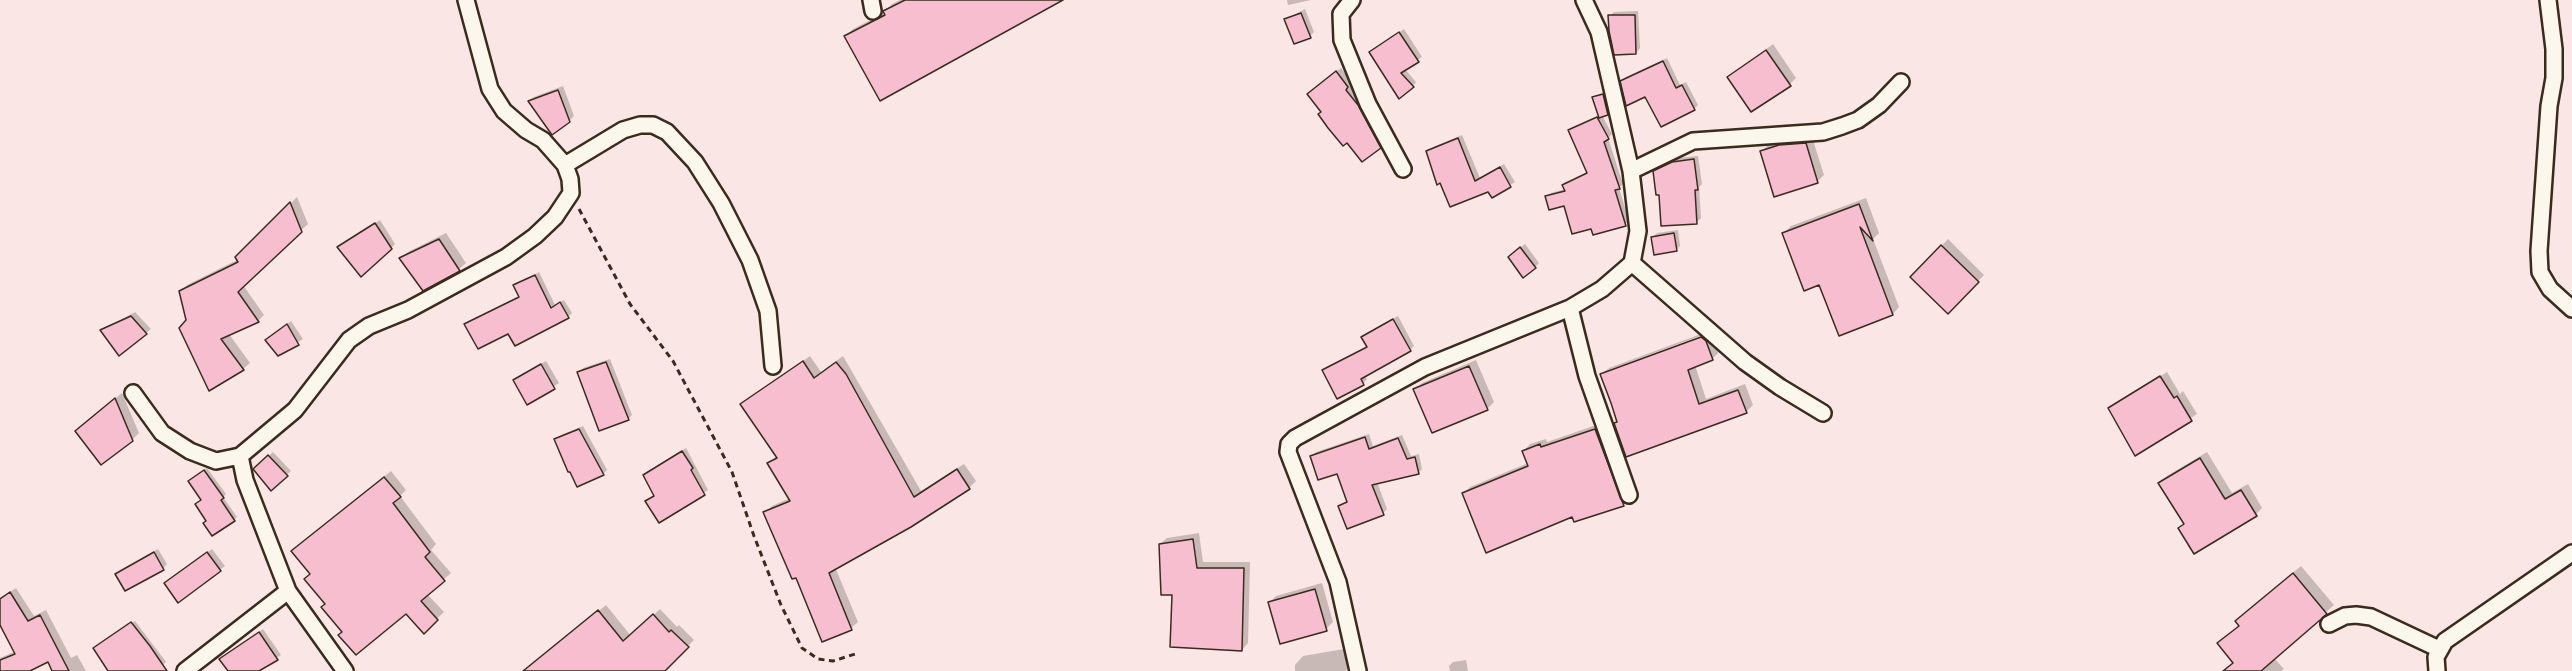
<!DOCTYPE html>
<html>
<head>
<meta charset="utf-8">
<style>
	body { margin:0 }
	canvas { display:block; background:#fae6e4 }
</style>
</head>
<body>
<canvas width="2572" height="671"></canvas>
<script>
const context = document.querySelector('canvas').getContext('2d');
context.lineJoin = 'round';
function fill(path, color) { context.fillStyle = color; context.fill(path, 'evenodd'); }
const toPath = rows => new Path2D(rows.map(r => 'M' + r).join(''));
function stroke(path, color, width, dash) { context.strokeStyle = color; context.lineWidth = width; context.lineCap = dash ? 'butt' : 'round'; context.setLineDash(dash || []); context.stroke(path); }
fill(toPath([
	[900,0,1056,0,846,36,853,29,886,12,892,4],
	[1287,0,1311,0,1288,5],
	[1305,9,1314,32,1310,36,1286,19],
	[1638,11,1640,48,1636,53,1610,16,1614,12],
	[1404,29,1422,57,1405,69,1416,82,1413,86,1371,52],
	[1773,44,1796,78,1790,84,1729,77],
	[1667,58,1680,85,1686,82,1698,105,1694,109,1646,95,1622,81,1626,77],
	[1341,68,1352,82,1349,85,1362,100,1384,142,1380,147,1347,141,1323,111,1313,90],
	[563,86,574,116,569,121,530,101,534,97],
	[1605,93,1609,111,1602,115,1612,134,1608,138,1623,184,1619,188,1629,221,1625,224,1592,227,1565,204,1547,197,1551,193,1565,189,1564,185,1568,182,1588,172,1570,130,1600,115,1594,98],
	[1462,135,1480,178,1504,164,1515,182,1492,196,1489,190,1428,152,1433,147],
	[1812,137,1824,175,1817,182,1762,151,1769,144,1787,139],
	[1698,156,1702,184,1699,187,1701,218,1697,222,1654,172,1677,158],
	[297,197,308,224,243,285,264,315,258,321,229,334,250,363,243,369,188,320,180,292,187,285,239,259,237,257],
	[1866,198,1879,233,1873,239,1899,307,1893,314,1820,283,1784,233,1791,226],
	[380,220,395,244,391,248,344,243],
	[1678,230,1680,246,1676,250,1653,237,1657,233],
	[446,233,466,263,459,269,423,289,401,258,408,252],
	[1948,239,1984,275,1948,312,1912,277],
	[1525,244,1539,263,1535,267,1514,253],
	[539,272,555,305,564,300,572,313,568,317,515,344,509,332,466,325,520,296,515,286],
	[135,312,151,329,119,354,102,330],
	[1398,316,1414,346,1410,350,1365,375,1367,379,1363,384,1324,370,1368,346,1363,337,1368,333],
	[291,321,303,339,279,354,267,340],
	[1709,331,1712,334,1719,352,1712,359,1695,365,1706,399,1745,384,1753,405,1746,412,1618,421,1602,374,1609,368],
	[1708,333,1709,336,1608,373,1608,370],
	[810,356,821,372,843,356,921,491,964,464,976,481,969,488,835,567,858,622,851,628,796,576,765,513,772,506,790,498,769,463,777,456,742,404],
	[610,359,632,415,628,419,579,372,583,368],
	[1476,360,1494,402,1487,409,1415,389,1422,383],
	[546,361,559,383,527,403,515,380],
	[2167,372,2180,394,2183,391,2197,414,2135,454,2110,408],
	[122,393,139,433,132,440,84,424],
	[1602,423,1630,498,1623,505,1573,515,1463,494,1470,487,1528,463,1524,451,1530,444,1546,439,1547,442],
	[583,426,607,470,603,474,556,439,561,435],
	[1369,434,1373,446,1402,435,1411,456,1419,454,1422,469,1418,473,1377,482,1387,509,1383,513,1340,506,1348,501,1338,472,1312,456,1316,452],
	[686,448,708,490,659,520,647,501,655,495,645,475],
	[273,452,291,471,271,489,255,469],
	[2207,452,2232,493,2248,484,2262,508,2256,514,2180,528,2185,523,2160,483,2167,476],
	[207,468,226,494,223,497,237,517,234,520,208,520,203,500,192,479],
	[391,471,406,490,400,496,436,544,431,550,451,573,427,594,444,612,424,631,406,612,344,632,311,574,300,544],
	[1199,533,1203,562,1250,562,1248,643,1242,650,1174,593,1160,544,1167,538],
	[158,549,167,564,163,569,117,574],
	[212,549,225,566,178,601,170,579],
	[2301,566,2334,605,2274,658,2284,669,2281,671,2224,671,2235,662,2227,636,2240,625,2245,613],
	[1322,583,1333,622,1326,629,1269,603,1276,596],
	[16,588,34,616,46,610,71,658,77,655,86,671,54,671,48,660,27,671,0,671,0,658,16,651,0,624,0,598],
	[606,605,631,636,660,609,677,627,679,625,694,640,663,671,525,671],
	[135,621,166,662,155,671,117,671,98,645],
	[263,629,281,655,256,671,230,671,224,656],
	[1344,649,1347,669,1346,671,1295,671,1295,665,1303,656],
	[1466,660,1468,671,1450,671,1449,666,1453,662]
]), '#0003');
const building = toPath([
	[905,0,1063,0,880,101,844,36,885,15,883,11,905,0],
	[1301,13,1311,38,1294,44,1284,19,1301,13],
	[1608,15,1635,15,1636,54,1614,55,1609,31,1608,15],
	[1399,32,1419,62,1401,73,1414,87,1399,99,1369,52,1399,32],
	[1766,50,1791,86,1751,112,1727,77,1766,50],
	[1663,61,1676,88,1682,85,1695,110,1661,127,1645,97,1626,106,1620,81,1663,61],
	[1336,71,1348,87,1346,90,1358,105,1381,148,1362,162,1347,143,1343,146,1328,128,1318,114,1321,112,1307,94,1336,71],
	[558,90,570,122,552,135,528,101,558,90],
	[1603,94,1608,115,1599,118,1592,97,1603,94],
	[1597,117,1609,139,1604,142,1620,189,1615,190,1626,226,1593,235,1591,229,1572,234,1564,206,1549,210,1545,196,1565,191,1562,185,1587,173,1568,130,1597,117],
	[1458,138,1475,181,1500,167,1511,187,1492,198,1488,192,1450,207,1440,183,1437,185,1426,151,1458,138],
	[1806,143,1818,183,1774,197,1760,151,1779,145,1806,143],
	[1694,159,1698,190,1695,190,1697,224,1661,226,1659,195,1656,195,1653,171,1672,162,1694,159],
	[290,202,302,232,238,292,259,322,221,339,244,370,209,391,179,328,186,320,179,291,238,262,235,257,290,202],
	[1859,204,1873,241,1860,227,1893,315,1839,336,1819,285,1804,291,1782,233,1859,204],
	[375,223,392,249,361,277,337,247,375,223],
	[1674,233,1677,251,1654,255,1651,237,1674,233],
	[439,239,460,271,423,291,399,258,439,239],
	[1941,245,1979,282,1948,314,1910,277,1941,245],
	[1520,247,1536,268,1523,278,1508,257,1520,247],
	[535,275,551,308,560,302,569,318,515,346,508,334,478,349,464,324,519,297,513,285,535,275],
	[131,316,147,334,119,356,100,330,131,316],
	[1393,319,1411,351,1361,379,1364,385,1337,399,1322,370,1367,347,1361,337,1393,319],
	[287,324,299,345,278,356,265,340,287,324],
	[1701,337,1706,341,1713,360,1688,370,1699,404,1738,390,1747,413,1626,457,1614,423,1617,422,1611,403,1600,374,1701,337],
	[803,361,814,378,836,362,846,374,914,497,957,469,970,489,911,527,829,573,852,630,822,642,796,578,792,579,763,512,790,501,767,463,777,458,740,404,803,361],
	[606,362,629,420,599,431,577,372,606,362],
	[541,364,555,389,527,405,513,380,541,364],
	[1469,366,1488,410,1432,433,1413,389,1469,366],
	[2160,376,2174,398,2177,396,2192,421,2135,456,2108,408,2160,376],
	[115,398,133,441,101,465,75,431,115,398],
	[579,429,604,475,577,487,570,472,568,472,554,439,579,429],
	[1595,429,1624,506,1574,522,1572,517,1486,553,1462,493,1528,466,1522,451,1540,444,1541,447,1595,429],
	[1365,437,1369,449,1398,438,1407,459,1415,457,1419,474,1372,485,1384,515,1347,529,1338,506,1347,502,1337,474,1318,480,1310,456,1365,437],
	[682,451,693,468,691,470,705,495,659,523,645,501,654,496,643,475,682,451],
	[268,455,288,476,271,491,253,469,268,455],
	[2200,458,2225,499,2241,490,2257,516,2194,554,2178,528,2184,524,2158,483,2200,458],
	[204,470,224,498,221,500,235,521,212,536,203,523,206,521,195,504,201,500,188,481,204,470],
	[384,477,401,497,393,503,430,552,425,557,445,581,421,601,438,620,424,634,406,614,356,655,338,635,342,632,321,607,325,604,304,579,310,574,291,551,384,477],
	[1193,539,1197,568,1244,568,1242,651,1170,647,1172,595,1161,595,1159,544,1193,539],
	[154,552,164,570,125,591,115,574,154,552],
	[207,552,221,571,178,603,164,583,207,552],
	[2293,573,2327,614,2261,671,2223,671,2233,663,2217,643,2239,626,2235,621,2293,573],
	[1315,589,1327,631,1280,644,1268,602,1315,589],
	[10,592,28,621,40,615,69,671,52,671,48,662,30,671,0,671,0,660,15,654,0,625,0,599,10,592],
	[598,610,623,641,653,614,669,632,671,630,689,647,665,671,523,671,598,610],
	[131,622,150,646,167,671,108,671,93,648,131,622],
	[259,632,278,660,259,671,228,671,219,659,259,632]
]);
fill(building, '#f7bed0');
stroke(building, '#3b2a1e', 1.5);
const street = toPath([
	[871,0,873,11],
	[1352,0,1341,14,1342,40,1368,104,1403,169],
	[2548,0,2554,49,2554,78,2549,106,2539,251,2540,272,2550,289,2572,309],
	[565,165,623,130,640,125,653,125,667,132,695,162,721,203,750,260,768,311,773,366],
	[1631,171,1693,141,1823,132,1842,126,1858,120,1879,105,1901,82],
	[1632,263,1745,362,1780,387,1823,413],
	[1570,308,1587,376,1629,495],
	[133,393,162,433,190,451,216,461,240,456],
	[2329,624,2345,616,2356,615,2371,617,2439,649],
	[185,671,288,591],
	[345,671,288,591,245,480,240,456,295,410,349,340,369,326,408,310,506,257,535,236,555,217,571,193,570,179,565,165,543,140,526,130,504,111,490,89,466,0],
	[1358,671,1338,582,1288,452,1289,444,1295,438,1425,367,1570,308,1602,289,1632,263,1638,231,1631,171,1599,32,1584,0],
	[2437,671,2436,657,2445,641,2572,553]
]);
stroke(street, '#3b2a1e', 20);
stroke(toPath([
	[579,209,630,304,673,361,732,472,754,536,781,605,802,648,818,659,833,661,855,654]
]), '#3b2a1e', 3, [6, 4.5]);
stroke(street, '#fbf7ec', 15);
</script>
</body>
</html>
